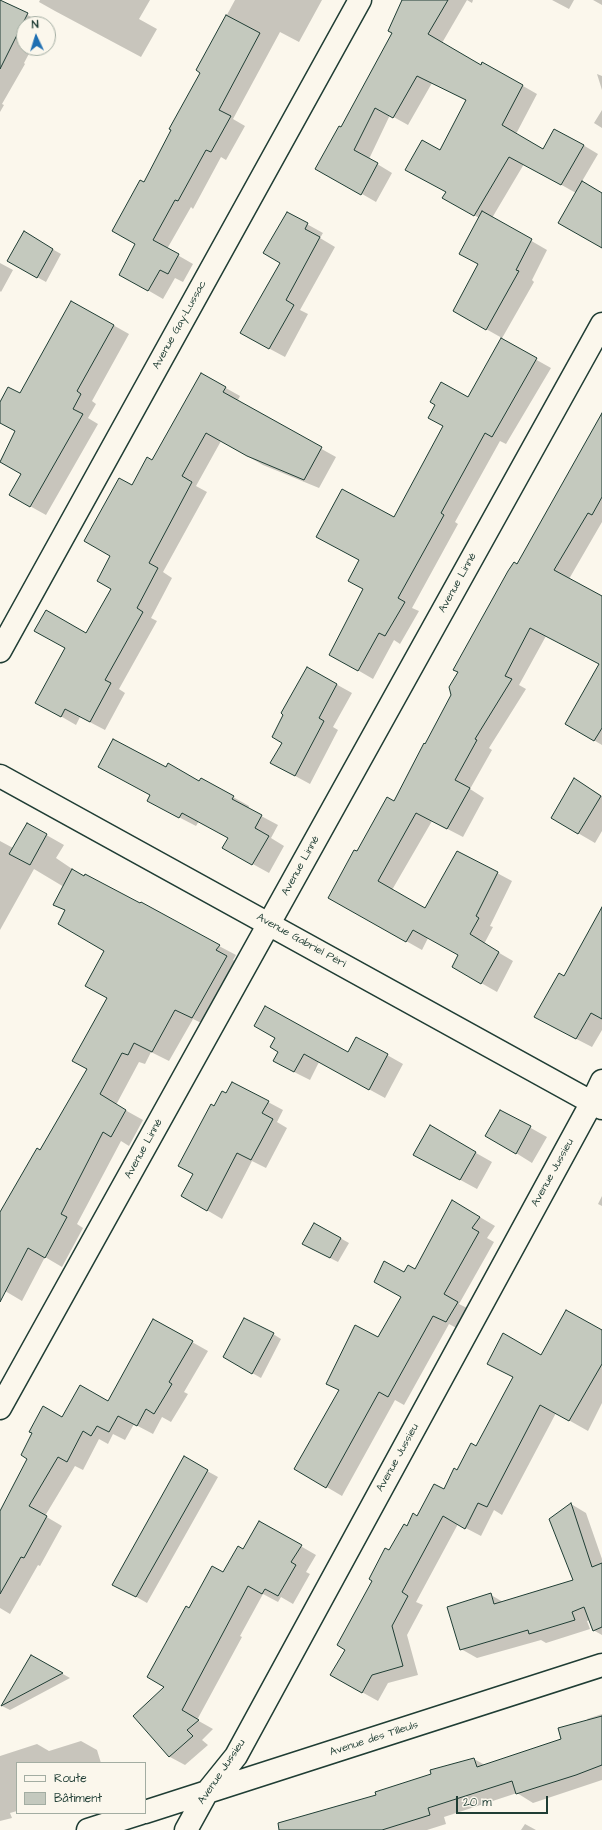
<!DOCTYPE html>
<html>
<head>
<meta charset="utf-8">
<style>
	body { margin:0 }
	#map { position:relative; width:602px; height:1830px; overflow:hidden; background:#fbf7ec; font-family:"Architects Daughter",sans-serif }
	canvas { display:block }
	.legend { position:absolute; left:16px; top:1762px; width:130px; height:52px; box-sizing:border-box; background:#fbf7ec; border:1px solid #a3ada2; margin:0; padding:5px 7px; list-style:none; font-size:12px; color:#1f3d34 }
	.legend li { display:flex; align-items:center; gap:8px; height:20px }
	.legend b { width:20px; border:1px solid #a3ada2 }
	.north { position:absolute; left:16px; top:16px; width:40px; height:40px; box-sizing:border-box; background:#fbf7ec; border:1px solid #a3ada2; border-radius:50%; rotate:356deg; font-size:11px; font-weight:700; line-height:16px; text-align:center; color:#1f3d34 }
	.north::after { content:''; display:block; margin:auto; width:14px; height:18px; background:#1f6fb2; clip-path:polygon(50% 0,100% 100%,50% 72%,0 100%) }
	.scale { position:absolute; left:456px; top:1796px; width:92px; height:18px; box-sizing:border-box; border:2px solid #1f3d34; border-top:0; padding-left:5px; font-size:12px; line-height:14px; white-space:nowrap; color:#1f3d34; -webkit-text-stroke:3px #fbf7ec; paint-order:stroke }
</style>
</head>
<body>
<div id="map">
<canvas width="602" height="1830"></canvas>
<ul class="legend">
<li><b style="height:5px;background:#fbf7ec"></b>Route</li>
<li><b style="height:11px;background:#c4c9be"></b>Bâtiment</li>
</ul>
<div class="north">N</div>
<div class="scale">20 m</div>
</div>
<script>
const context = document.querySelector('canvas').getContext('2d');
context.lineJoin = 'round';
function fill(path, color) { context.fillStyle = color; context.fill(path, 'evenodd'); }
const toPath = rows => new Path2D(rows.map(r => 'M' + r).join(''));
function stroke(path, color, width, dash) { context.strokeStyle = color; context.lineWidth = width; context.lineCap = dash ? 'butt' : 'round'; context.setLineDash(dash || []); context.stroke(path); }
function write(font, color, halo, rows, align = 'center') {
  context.font = font + ' "Architects Daughter",sans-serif'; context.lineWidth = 3.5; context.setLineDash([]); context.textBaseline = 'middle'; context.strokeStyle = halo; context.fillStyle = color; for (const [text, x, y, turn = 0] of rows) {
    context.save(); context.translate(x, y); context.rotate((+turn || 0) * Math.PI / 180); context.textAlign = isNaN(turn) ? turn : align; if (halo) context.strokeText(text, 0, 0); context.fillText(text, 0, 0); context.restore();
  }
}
fill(toPath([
	[0,0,44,24,24,24,24,48,32,48,24,63,25,64,2,104,4,105,0,112],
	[40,0,150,0,139,19,157,29,141,57,55,11,39,2],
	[235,0,322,0,299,42,280,32,233,119,245,126,226,160,221,157,193,209,191,207,167,249,193,264,183,282,175,278,163,299,120,274,136,244,144,183,202,72,197,70],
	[403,0,473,0,472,3,467,0,442,43,481,66,483,63,537,94,516,134,544,150,583,145,598,154,581,183,602,194,602,247,576,193,524,164,492,218,547,250,532,280,534,282,501,340,551,368,506,444,500,441,455,522,458,524,412,608,419,611,400,644,394,640,373,679,330,654,365,589,394,518,468,399,502,338,454,311,480,264,479,218,458,206,447,192,440,151,467,101,432,83,408,125,390,115,369,159,392,173,376,202,317,168,341,129,393,32],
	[552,0,574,0,569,9],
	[593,0,602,0,602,5],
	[597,74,602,76,602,90],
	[602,110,602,128,594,123],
	[287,213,323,233,320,238,335,247,300,310,308,314,285,357,257,342,281,263],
	[24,233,61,254,46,282,8,261],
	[0,263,13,270,1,292,0,291],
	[72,302,129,334,92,401,96,404,88,418,98,424,46,515,10,495,22,474,0,461,17,431,0,422,0,404,21,394],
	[201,374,240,396,237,402,336,457,319,488,263,465,221,441,196,486,207,492,163,572,172,578,151,618,157,621,119,689,125,693,105,730,80,717,76,725,36,702,87,635,112,589,111,556,132,486,152,461],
	[602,415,602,522,569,579,602,597,602,604,546,636,519,685,526,689,489,748,492,750,470,789,484,798,463,837,432,821,392,890,425,909,497,873,512,881,490,926,493,927,484,944,513,961,497,992,453,967,459,955,428,938,422,950,330,898,357,852,394,802,426,745,518,565],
	[602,662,602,745,566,724],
	[307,668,352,693,333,727,338,730,310,784,286,771,283,742],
	[166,768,233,797,249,806,248,809,278,825,271,838,284,846,269,873,240,857,229,838,199,821,196,826,165,810],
	[591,789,602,796,602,831,595,843,552,818],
	[27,824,64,845,56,858,84,877,219,946,236,955,233,960,244,966,210,1027,193,1019,169,1061,151,1052,145,1064,139,1062,116,1105,143,1120,129,1146,121,1141,77,1224,83,1228,62,1267,45,1257,22,1301,0,1288,0,1217,88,1069,108,998,105,951,66,911,54,904,64,887,34,869,0,930,0,841,13,848],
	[602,909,602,1030,592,1047,551,1026,565,977],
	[357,1038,403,1064,385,1098,319,1062,310,1080,290,1070,279,1052,348,1053],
	[226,1094,268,1102,283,1110,277,1122,287,1128,266,1168,252,1161,222,1219,183,1196,195,1174,214,1107],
	[500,1111,547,1137,532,1163,516,1153],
	[430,1127,492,1162,477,1189,431,1164],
	[602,1196,602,1206,598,1204],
	[468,1210,495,1226,487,1238,494,1242,459,1304,473,1311,462,1331,449,1324,404,1405,395,1400,342,1496,296,1469,378,1339,402,1297,404,1273,415,1270],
	[315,1224,349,1243,338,1262,312,1249],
	[602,1331,602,1403,588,1431,556,1413,502,1515,494,1510,481,1536,458,1524,416,1602,423,1605,407,1635,418,1675,388,1683,378,1701,331,1675,346,1649,390,1552,407,1527,444,1490,542,1356],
	[273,1334,281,1339,261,1378,224,1357],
	[192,1342,208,1351,184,1392,188,1394,171,1422,162,1417,153,1434,134,1424,125,1440,113,1434,108,1444,99,1439,83,1470,75,1466,45,1516,62,1526,40,1566,38,1565,10,1614,0,1608,0,1513,63,1418,108,1403],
	[184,1458,218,1477,147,1603,114,1584],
	[571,1504,586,1513,602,1559,602,1635,593,1630,590,1620,587,1621,590,1629,546,1643,541,1640,477,1658,461,1649,491,1595,503,1602,574,1581],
	[259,1522,316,1555,306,1572,310,1574,293,1604,281,1597,278,1602,263,1594,240,1636,242,1637,197,1720,213,1729,202,1740,208,1745,185,1765,170,1757,135,1716,166,1687,189,1609,244,1550],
	[31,1656,70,1678,10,1710,2,1706],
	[602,1714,602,1780,533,1803,517,1793,444,1817,446,1824,427,1830,280,1830,278,1826,378,1796,474,1759,485,1765,563,1739,588,1721,587,1719],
	[81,1741,97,1750,101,1763,17,1763,17,1811,10,1813,12,1818,0,1821,0,1756,37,1744,49,1751],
	[525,1824,536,1830,521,1830]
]), '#0003');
const building = toPath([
	[0,0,28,13,0,69,0,0],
	[402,0,448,0,428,34,481,65,482,62,523,85,502,125,543,149,554,129,584,145,561,185,509,157,474,216,442,198,446,192,405,170,422,140,440,150,466,100,417,76,393,118,375,108,354,150,378,163,361,195,315,169,339,126,341,127,392,33,388,31,402,0],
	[226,15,260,33,219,110,231,116,211,152,206,150,178,201,175,200,153,240,179,254,168,274,160,270,148,291,119,275,135,244,112,231,140,180,144,182,171,130,169,129,200,73,196,70,226,15],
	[582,181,602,193,602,248,558,223,582,181],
	[482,211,532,239,516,270,519,271,486,330,453,311,478,264,459,254,482,211],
	[287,212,308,223,305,229,320,237,286,300,294,305,269,349,240,333,280,263,263,253,287,212],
	[24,231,53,249,37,278,7,261,24,231],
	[71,301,114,325,77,391,81,394,73,409,83,414,30,507,9,495,21,474,0,462,15,431,0,423,0,402,8,387,20,393,71,301],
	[501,338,537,358,492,437,485,433,441,513,444,515,398,598,405,602,385,636,379,633,358,671,329,655,363,589,348,581,359,560,316,537,342,489,394,517,443,426,428,418,435,405,430,402,441,382,468,397,501,338],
	[201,373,226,387,223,392,322,447,304,480,247,456,206,433,182,476,192,482,149,563,158,568,137,608,143,612,105,680,111,683,90,722,65,709,61,717,35,703,65,648,34,631,46,610,86,633,111,589,97,581,110,556,84,541,119,478,132,485,147,457,152,460,201,373],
	[602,413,602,497,592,515,588,513,554,570,602,596,602,728,594,741,565,724,599,664,530,628,505,676,512,679,475,739,477,740,455,780,470,788,447,829,416,813,378,881,425,908,457,851,498,872,476,916,479,918,470,934,499,952,481,984,452,967,458,955,413,930,406,942,328,898,354,850,357,851,387,797,394,801,424,743,425,744,451,695,449,687,458,672,453,670,508,571,514,562,517,564,602,413],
	[307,667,337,684,319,718,324,721,295,776,270,763,282,743,272,737,283,715,281,713,307,667],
	[113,739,166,767,168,763,199,781,201,778,234,796,232,799,262,815,255,828,269,836,252,865,222,848,228,838,182,813,179,818,147,801,150,795,98,767,113,739],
	[574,778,601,796,578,834,551,818,574,778],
	[27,823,47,834,30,865,9,854,27,823],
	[72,869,84,876,85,874,140,903,141,902,220,945,216,950,227,956,192,1018,175,1010,152,1052,134,1043,128,1055,122,1053,100,1094,126,1110,111,1137,103,1132,61,1214,67,1217,45,1258,28,1248,0,1302,0,1212,37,1148,40,1150,87,1069,72,1061,107,998,85,986,104,951,58,924,65,910,53,905,72,869],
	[602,907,602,1019,591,1013,576,1039,534,1017,559,973,564,976,602,907],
	[265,1006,348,1052,356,1037,388,1054,369,1090,304,1054,294,1072,273,1061,278,1052,270,1047,275,1038,254,1026,265,1006],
	[232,1082,269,1101,262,1113,273,1119,251,1160,237,1153,207,1211,181,1196,193,1174,178,1166,211,1104,214,1106,222,1091,226,1093,232,1082],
	[500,1110,531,1126,516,1154,485,1136,500,1110],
	[430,1125,476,1152,460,1180,413,1155,430,1125],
	[452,1200,480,1217,472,1228,479,1232,444,1294,458,1302,446,1322,433,1316,388,1397,379,1392,326,1488,294,1469,339,1390,326,1384,355,1325,378,1337,401,1297,374,1282,384,1261,404,1272,408,1265,415,1269,452,1200],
	[314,1223,341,1238,330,1258,302,1244,314,1223],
	[566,1310,602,1330,602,1364,569,1421,540,1405,487,1507,478,1503,465,1529,443,1516,402,1592,408,1596,392,1626,403,1666,372,1675,362,1693,330,1675,345,1650,337,1645,372,1581,369,1579,385,1548,389,1550,404,1524,407,1526,413,1513,417,1516,434,1484,444,1489,454,1468,457,1470,471,1443,476,1446,513,1377,487,1364,503,1333,541,1355,566,1310],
	[244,1318,274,1333,252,1374,223,1357,244,1318],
	[153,1319,193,1341,169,1382,172,1384,154,1414,146,1409,137,1426,118,1416,109,1432,97,1426,91,1436,83,1431,67,1462,58,1457,29,1506,47,1516,24,1558,21,1557,0,1594,0,1511,27,1459,21,1455,32,1433,29,1432,43,1406,62,1417,80,1385,108,1401,153,1319],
	[184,1456,208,1470,136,1597,112,1585,184,1456],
	[571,1503,592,1567,602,1563,602,1627,593,1631,584,1607,572,1612,575,1620,529,1634,528,1630,460,1650,447,1607,491,1593,494,1604,573,1580,549,1519,571,1503],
	[259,1521,302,1545,291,1562,296,1565,278,1596,265,1589,262,1594,248,1586,182,1710,199,1720,187,1730,193,1736,169,1757,133,1716,164,1687,147,1677,186,1606,189,1608,212,1566,223,1572,238,1546,243,1549,259,1521],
	[31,1655,63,1673,1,1706,31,1655],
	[602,1716,602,1765,576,1775,516,1794,512,1781,428,1808,430,1815,382,1830,279,1830,278,1823,376,1795,375,1792,431,1774,430,1770,474,1758,477,1767,561,1739,558,1728,602,1716]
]);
fill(building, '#c4c9be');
stroke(building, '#1f3d34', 1);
const minor = toPath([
	[0,651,360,0],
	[0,776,602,1108],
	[0,1408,602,324],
	[145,1812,602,1665],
	[88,1830,141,1813],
	[186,1830,207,1792,236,1756,592,1102,602,1081]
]);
stroke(minor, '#1f3d34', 25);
stroke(minor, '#fbf7ec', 22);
write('11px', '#1f3d34', '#fbf7ec', [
	["Avenue Gay-Lussac",180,325,-61],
	["Avenue Linné",458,583,-61],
	["Avenue Linné",301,866,-61],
	["Avenue Gabriel Péri",301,941,29],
	["Avenue Linné",144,1149,-61],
	["Avenue Jussieu",553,1173,-61],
	["Avenue Jussieu",398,1458,-61],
	["Avenue des Tilleuls",374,1739,-18],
	["Avenue Jussieu",222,1772,-56]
]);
</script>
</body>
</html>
